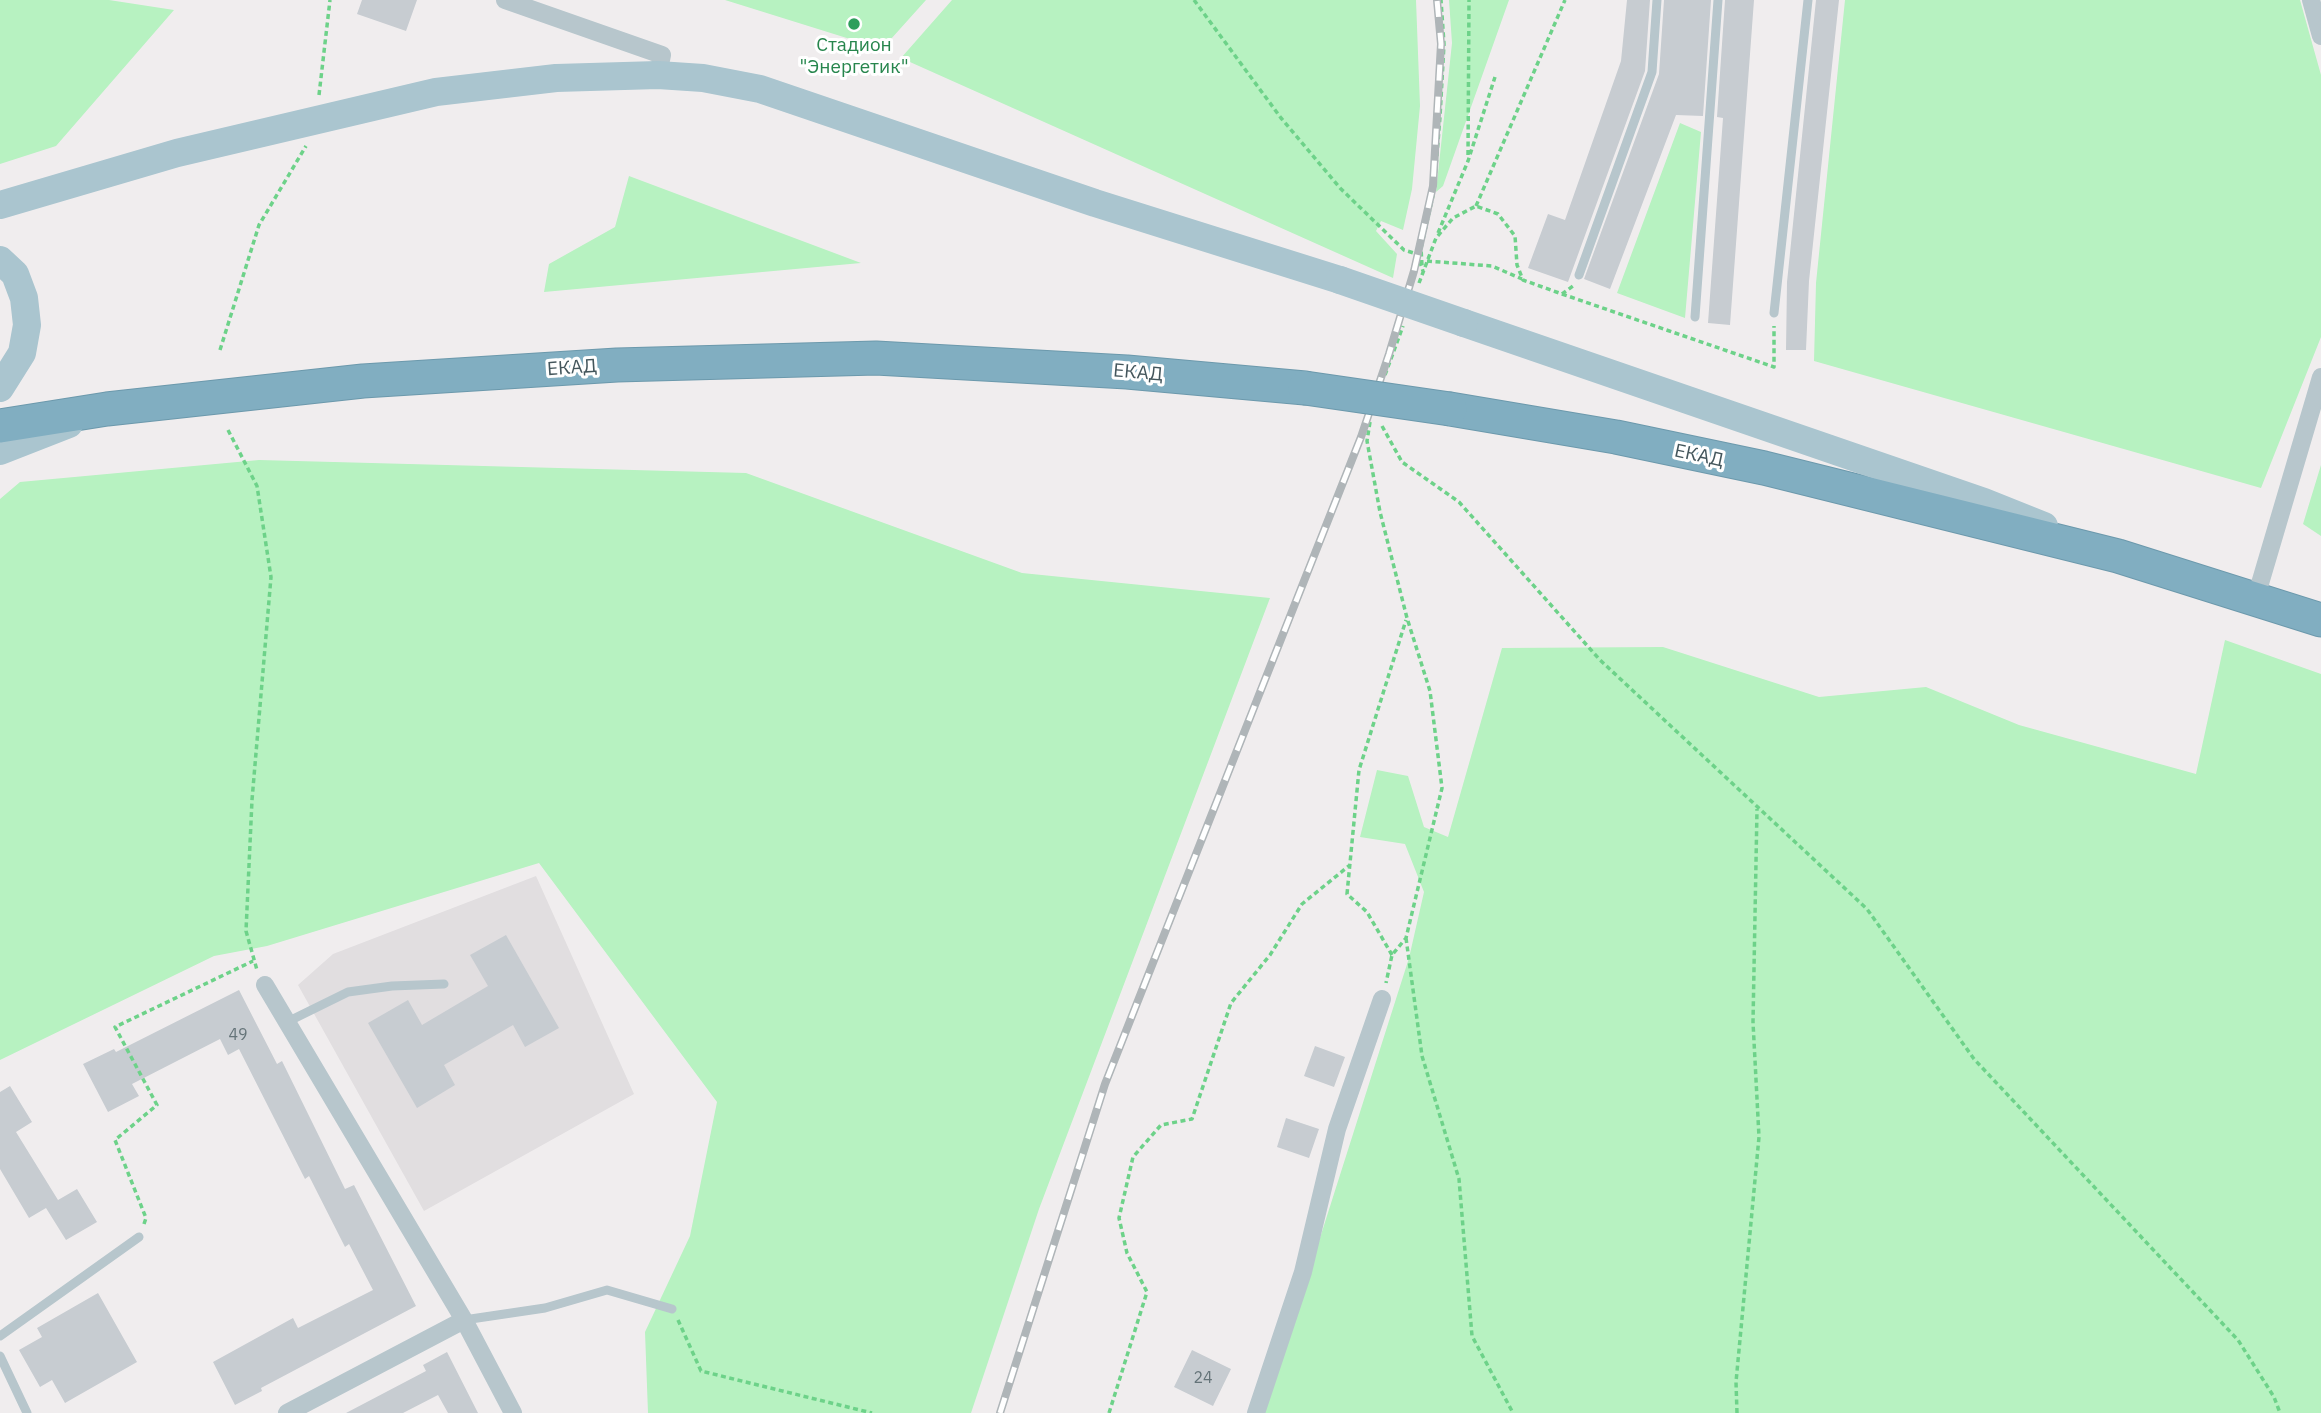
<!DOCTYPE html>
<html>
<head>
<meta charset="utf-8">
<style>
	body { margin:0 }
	canvas { display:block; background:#f0edee }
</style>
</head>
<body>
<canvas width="2321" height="1413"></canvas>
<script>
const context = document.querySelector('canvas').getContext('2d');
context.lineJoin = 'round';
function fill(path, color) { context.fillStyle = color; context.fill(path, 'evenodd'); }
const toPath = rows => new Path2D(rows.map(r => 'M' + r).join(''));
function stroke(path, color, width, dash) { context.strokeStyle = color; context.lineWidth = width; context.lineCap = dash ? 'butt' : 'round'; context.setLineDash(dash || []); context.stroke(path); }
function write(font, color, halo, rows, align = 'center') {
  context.font = font + ' "IBM Plex Sans",sans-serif'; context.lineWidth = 6; context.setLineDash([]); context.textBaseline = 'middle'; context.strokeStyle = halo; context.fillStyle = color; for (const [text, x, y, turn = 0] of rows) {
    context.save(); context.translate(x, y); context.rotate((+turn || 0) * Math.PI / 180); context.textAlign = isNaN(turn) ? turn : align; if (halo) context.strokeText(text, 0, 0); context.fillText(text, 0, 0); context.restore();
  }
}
fill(toPath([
	[536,876,634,1094,424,1211,298,985,333,954]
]), '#e1dee0');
fill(toPath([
	[0,0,109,0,174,10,56,146,0,164],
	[725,0,926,0,882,49],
	[952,0,1416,0,1420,106,1412,189,1403,230,1381,221,1376,231,1397,254,1393,278,901,58],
	[1449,0,1509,0,1443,186,1436,192,1452,43],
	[1845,0,2300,0,2321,75,2321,337,2261,488,1814,361,1816,283],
	[1680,123,1701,132,1685,318,1617,293],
	[629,176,861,263,544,292,549,264,615,227],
	[259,460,746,473,1022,573,1270,598,1039,1209,971,1413,648,1413,645,1332,690,1236,717,1102,539,863,267,946,214,956,0,1060,0,499,20,482],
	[2321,465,2321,536,2303,524],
	[2225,640,2321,674,2321,1413,1251,1413,1312,1263,1409,958,1424,892,1405,844,1360,837,1377,770,1408,776,1424,827,1448,837,1502,648,1663,647,1819,697,1926,687,2019,725,2196,774]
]), '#b7f2c1');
fill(toPath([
	[362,0,417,0,406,31,357,14],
	[1627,0,1650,0,1645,71,1568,282,1528,268,1548,214,1565,220,1621,61],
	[1664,0,1711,0,1703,116,1676,115,1610,289,1584,279,1659,74],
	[1725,0,1754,0,1730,325,1708,323,1723,118,1717,117],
	[1816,0,1839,0,1809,281,1806,350,1786,350,1787,282],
	[506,935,559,1028,525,1047,513,1025,444,1065,455,1085,417,1108,368,1023,408,1000,422,1025,488,986,470,955],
	[239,990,277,1064,282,1061,345,1189,354,1185,416,1306,261,1388,262,1391,235,1405,213,1362,293,1318,298,1328,373,1290,349,1244,345,1247,309,1176,305,1179,239,1049,228,1055,220,1039,132,1084,139,1096,108,1112,83,1064,114,1049,116,1052],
	[1315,1046,1345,1057,1334,1087,1304,1076],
	[10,1086,32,1122,16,1132,58,1200,46,1207,77,1189,97,1222,66,1240,46,1208,29,1218,0,1169,0,1092],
	[1286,1118,1319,1129,1309,1158,1277,1147],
	[98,1293,137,1362,65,1403,52,1380,40,1387,19,1350,42,1337,37,1328],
	[1192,1350,1231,1369,1213,1406,1174,1387],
	[447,1352,478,1413,448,1413,438,1395,403,1413,346,1413,426,1371,423,1365]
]), '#c7ccd1');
const highway = toPath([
	[1450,409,1616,437,1764,468,2118,556,2321,620],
	[0,426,107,409,363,381,617,365,876,358,1127,372,1305,388]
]);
stroke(highway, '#6c99ac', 35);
stroke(toPath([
	[1194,0,1281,118,1340,188,1404,250,1417,254,1423,271],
	[319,95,330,0],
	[1468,155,1469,0],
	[1476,206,1565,0],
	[1438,233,1468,161,1495,77],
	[1427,261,1492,266,1522,279],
	[1422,265,1421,248,1434,191,1440,117,1444,44,1441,0],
	[1419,283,1436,238,1453,218,1476,206,1498,214,1515,236,1517,265,1523,280,1562,294,1573,286],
	[1562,294,1774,367,1774,326],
	[220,350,259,225,306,146],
	[1385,375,1403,326],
	[1370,422,1367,441,1380,512,1407,618,1430,691,1442,788,1406,938,1392,955,1386,983],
	[1382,426,1402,462,1459,502,1600,660,1867,909,1974,1059,2238,1340,2274,1397,2280,1413],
	[228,430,257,486,271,577,252,800,246,931,257,970],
	[1406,938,1422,1056,1459,1179,1472,1336,1513,1413],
	[1392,955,1367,912,1347,894,1359,770,1406,620],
	[144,1224,146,1218,115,1140,157,1105,115,1027,253,961],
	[678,1320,701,1371,872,1413],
	[1109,1413,1147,1292,1127,1253,1119,1218,1133,1157,1161,1125,1192,1119,1231,1003,1270,955,1302,904,1350,865],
	[1737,1413,1736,1382,1759,1137,1753,1022,1757,809]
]), '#6dd289', 3.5, [5, 3.5]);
stroke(toPath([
	[1579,275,1652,72,1657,0],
	[1774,313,1808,0],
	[1695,317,1718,0],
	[287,1022,348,992,392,986,444,984],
	[464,1320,545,1308,607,1290,672,1309],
	[0,1336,139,1237],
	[0,1356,27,1413]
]), '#b7c6cc', 9);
stroke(toPath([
	[505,0,662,55,658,75],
	[2311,0,2321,36],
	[2256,597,2321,377],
	[265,985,464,1320,513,1413],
	[287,1413,464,1320],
	[1256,1413,1303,1272,1337,1129,1382,999]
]), '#b7c6cc', 18);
stroke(toPath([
	[0,205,177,153,436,92,556,78,658,75,703,78,760,89,1095,203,1340,280],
	[0,260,15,274,24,298,27,325,22,353,0,388],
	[1464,323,1984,502,2044,526],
	[0,451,69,424]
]), '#aac5cf', 28);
stroke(highway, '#81aec1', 33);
const rail = toPath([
	[1000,1413,1105,1084,1361,437,1389,354,1414,271,1433,186,1441,44,1437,0]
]);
stroke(rail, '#afb5b8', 8);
stroke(rail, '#fff', 5, [16]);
const highwayBridge = toPath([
	[1305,388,1450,409]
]);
stroke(highwayBridge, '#6c99ac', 35, []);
stroke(toPath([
	[1340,280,1464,323]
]), '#aac5cf', 28);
stroke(highwayBridge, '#81aec1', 33);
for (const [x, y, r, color] of [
	[854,24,7,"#2e9e5b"]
]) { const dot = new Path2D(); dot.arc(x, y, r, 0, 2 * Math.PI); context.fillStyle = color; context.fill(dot); stroke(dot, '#fff', 2.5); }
write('16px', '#657479', null, [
	["49",238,1035],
	["24",1203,1378]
]);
write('19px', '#27864d', '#fff', [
	["Стадион",854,46],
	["\"Энергетик\"",854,68]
]);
write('19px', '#44565c', '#fff', [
	["ЕКАД",572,368,-4],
	["ЕКАД",1138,373,5],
	["ЕКАД",1699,456,12]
]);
</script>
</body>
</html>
